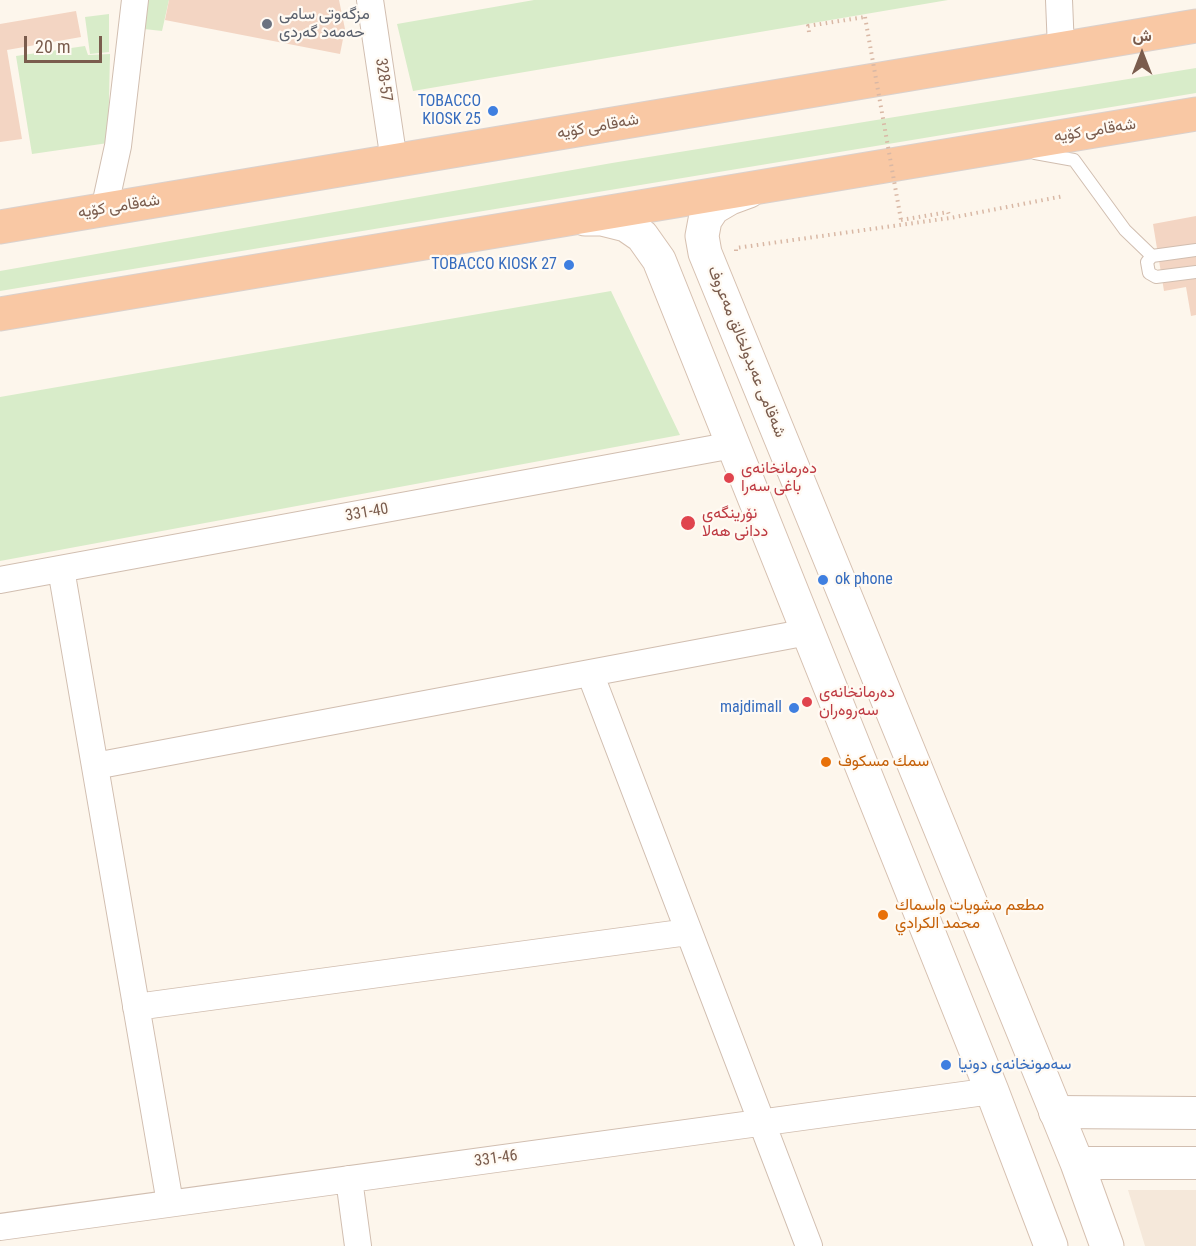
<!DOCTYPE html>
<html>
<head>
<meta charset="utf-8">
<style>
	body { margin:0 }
	#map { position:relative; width:1196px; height:1246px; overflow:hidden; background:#fdf6ec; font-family:"Roboto Condensed",Vazirmatn,sans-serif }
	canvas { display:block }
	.north { position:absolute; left:1112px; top:24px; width:60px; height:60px; -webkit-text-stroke:4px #fffaf3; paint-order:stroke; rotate:0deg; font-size:16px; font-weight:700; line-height:24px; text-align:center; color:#7a5c4d }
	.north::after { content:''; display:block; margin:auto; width:21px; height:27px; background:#7a5c4d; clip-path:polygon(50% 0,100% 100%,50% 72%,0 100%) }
	.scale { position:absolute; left:24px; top:36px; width:78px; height:27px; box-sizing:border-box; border:3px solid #7a5c4d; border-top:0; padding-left:8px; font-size:18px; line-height:21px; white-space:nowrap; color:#7a5c4d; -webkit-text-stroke:4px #fffaf3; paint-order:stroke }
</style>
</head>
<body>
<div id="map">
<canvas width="1196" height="1246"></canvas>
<div class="north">ش</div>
<div class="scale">20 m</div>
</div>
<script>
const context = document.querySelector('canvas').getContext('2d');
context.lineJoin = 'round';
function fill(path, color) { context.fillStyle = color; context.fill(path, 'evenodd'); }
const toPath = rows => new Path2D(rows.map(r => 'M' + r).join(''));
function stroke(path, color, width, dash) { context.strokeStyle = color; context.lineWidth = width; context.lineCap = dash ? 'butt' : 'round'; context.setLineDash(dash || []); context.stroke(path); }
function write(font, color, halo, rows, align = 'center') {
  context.font = font + ' "Roboto Condensed",Vazirmatn,sans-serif'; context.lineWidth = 4.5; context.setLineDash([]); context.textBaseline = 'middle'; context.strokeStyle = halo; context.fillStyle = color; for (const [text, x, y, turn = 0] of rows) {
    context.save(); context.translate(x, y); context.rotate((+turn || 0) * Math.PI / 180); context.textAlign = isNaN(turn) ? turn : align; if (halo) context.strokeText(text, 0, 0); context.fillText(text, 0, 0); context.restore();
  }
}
fill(toPath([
	[1128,1190,1196,1190,1196,1246,1145,1246]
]), '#f5e8da');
fill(toPath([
	[143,0,169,0,162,31,144,29],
	[534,0,948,0,413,91,397,24],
	[109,14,109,52,90,54,85,17],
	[85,46,88,55,110,54,108,143,32,154,16,56],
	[1196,68,1196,93,0,291,0,271,612,163],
	[611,291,680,435,0,561,0,397]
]), '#d8ecc9');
fill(toPath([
	[169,0,339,0,345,29,340,54,165,20],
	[76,11,81,37,7,50,22,139,0,142,0,24],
	[1196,216,1196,315,1191,316,1186,287,1164,291,1153,224]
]), '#f3d5c3');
const service = toPath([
	[1035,153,1074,160,1125,230,1152,256,1196,250],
	[1152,256,1147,262,1149,273,1156,277,1196,272]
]);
const minor = toPath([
	[370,0,394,161],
	[1059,0,1061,49],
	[104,210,118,146,135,0],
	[61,569,170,1203],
	[0,580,733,445],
	[590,673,809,1246],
	[95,766,808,632],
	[136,1007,688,932],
	[349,1179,358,1246],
	[0,1227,992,1091]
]);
const tertiary = toPath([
	[1055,1112,1196,1113],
	[1077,1163,1196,1163]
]);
const secondary = toPath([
	[749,191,730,198,713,208,705,220,702,236,705,253,1077,1163,1107,1246],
	[585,219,602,219,626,225,642,236,659,260,992,1091,1051,1246]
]);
const trunk = toPath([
	[0,227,1196,26],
	[0,314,1196,114]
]);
stroke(service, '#d1beb0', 14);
stroke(minor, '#d1beb0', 28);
stroke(tertiary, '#d1beb0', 34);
stroke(secondary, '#d6c0b0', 35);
stroke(trunk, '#dad1cd', 35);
stroke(toPath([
	[809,32,808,26,865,17],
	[901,220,948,212,950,218],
	[736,251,736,248,950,218,1064,196]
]), '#d9b8a5', 4, [1.5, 4.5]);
stroke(service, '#fff', 12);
stroke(minor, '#fff', 26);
stroke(tertiary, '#fff', 32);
stroke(secondary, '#fff', 33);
stroke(trunk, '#f9c8a4', 33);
stroke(toPath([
	[865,17,901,220]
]), '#d9b8a5', 4, [1.5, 4.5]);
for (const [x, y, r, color] of [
	[267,24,6,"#6b7280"],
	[493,111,6,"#3f7fe0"],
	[569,265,6,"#3f7fe0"],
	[729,478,6,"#e0444e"],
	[688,523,8,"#e0444e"],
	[823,580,6,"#3f7fe0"],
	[807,702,6,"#e0444e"],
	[794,708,6,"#3f7fe0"],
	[826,762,6,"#e8710a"],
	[883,915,6,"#e8710a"],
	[946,1065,6,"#3f7fe0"]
]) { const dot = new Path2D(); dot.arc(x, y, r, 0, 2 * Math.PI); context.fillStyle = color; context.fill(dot); stroke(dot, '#fffaf3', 2); }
write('16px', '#5b616d', '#fffaf3', [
	["مزگەوتی سامی",279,15],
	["حەمەد گەردی",279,33]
], 'left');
write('16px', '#7a5c4d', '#fffaf3', [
	["328-57",383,80,82],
	["شەقامی کۆیە",598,127,-10],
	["شەقامی کۆیە",1095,131,-9],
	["شەقامی کۆیە",119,207,-9],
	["شەقامی عەبدولخالق مەعروف",746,352,68],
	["331-40",367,513,-10],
	["331-46",496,1159,-8]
]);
write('16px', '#366cbe', '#fffaf3', [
	["TOBACCO",481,102],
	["KIOSK 25",481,120],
	["TOBACCO KIOSK 27",557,265],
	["ok phone",835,580,"left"],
	["majdimall",782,708],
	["سەمونخانەی دونیا",958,1065,"left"]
], 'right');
write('16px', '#be3a42', '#fffaf3', [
	["دەرمانخانەی",741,469],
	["باغی سەرا",741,487],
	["نۆرینگەی",702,514],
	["ددانی هەلا",702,532],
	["دەرمانخانەی",819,693],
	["سەروەران",819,711]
], 'left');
write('16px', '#c56008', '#fffaf3', [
	["سمك مسكوف",838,762],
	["مطعم مشويات واسماك",895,906],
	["محمد الكرادي",895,924]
], 'left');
</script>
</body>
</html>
